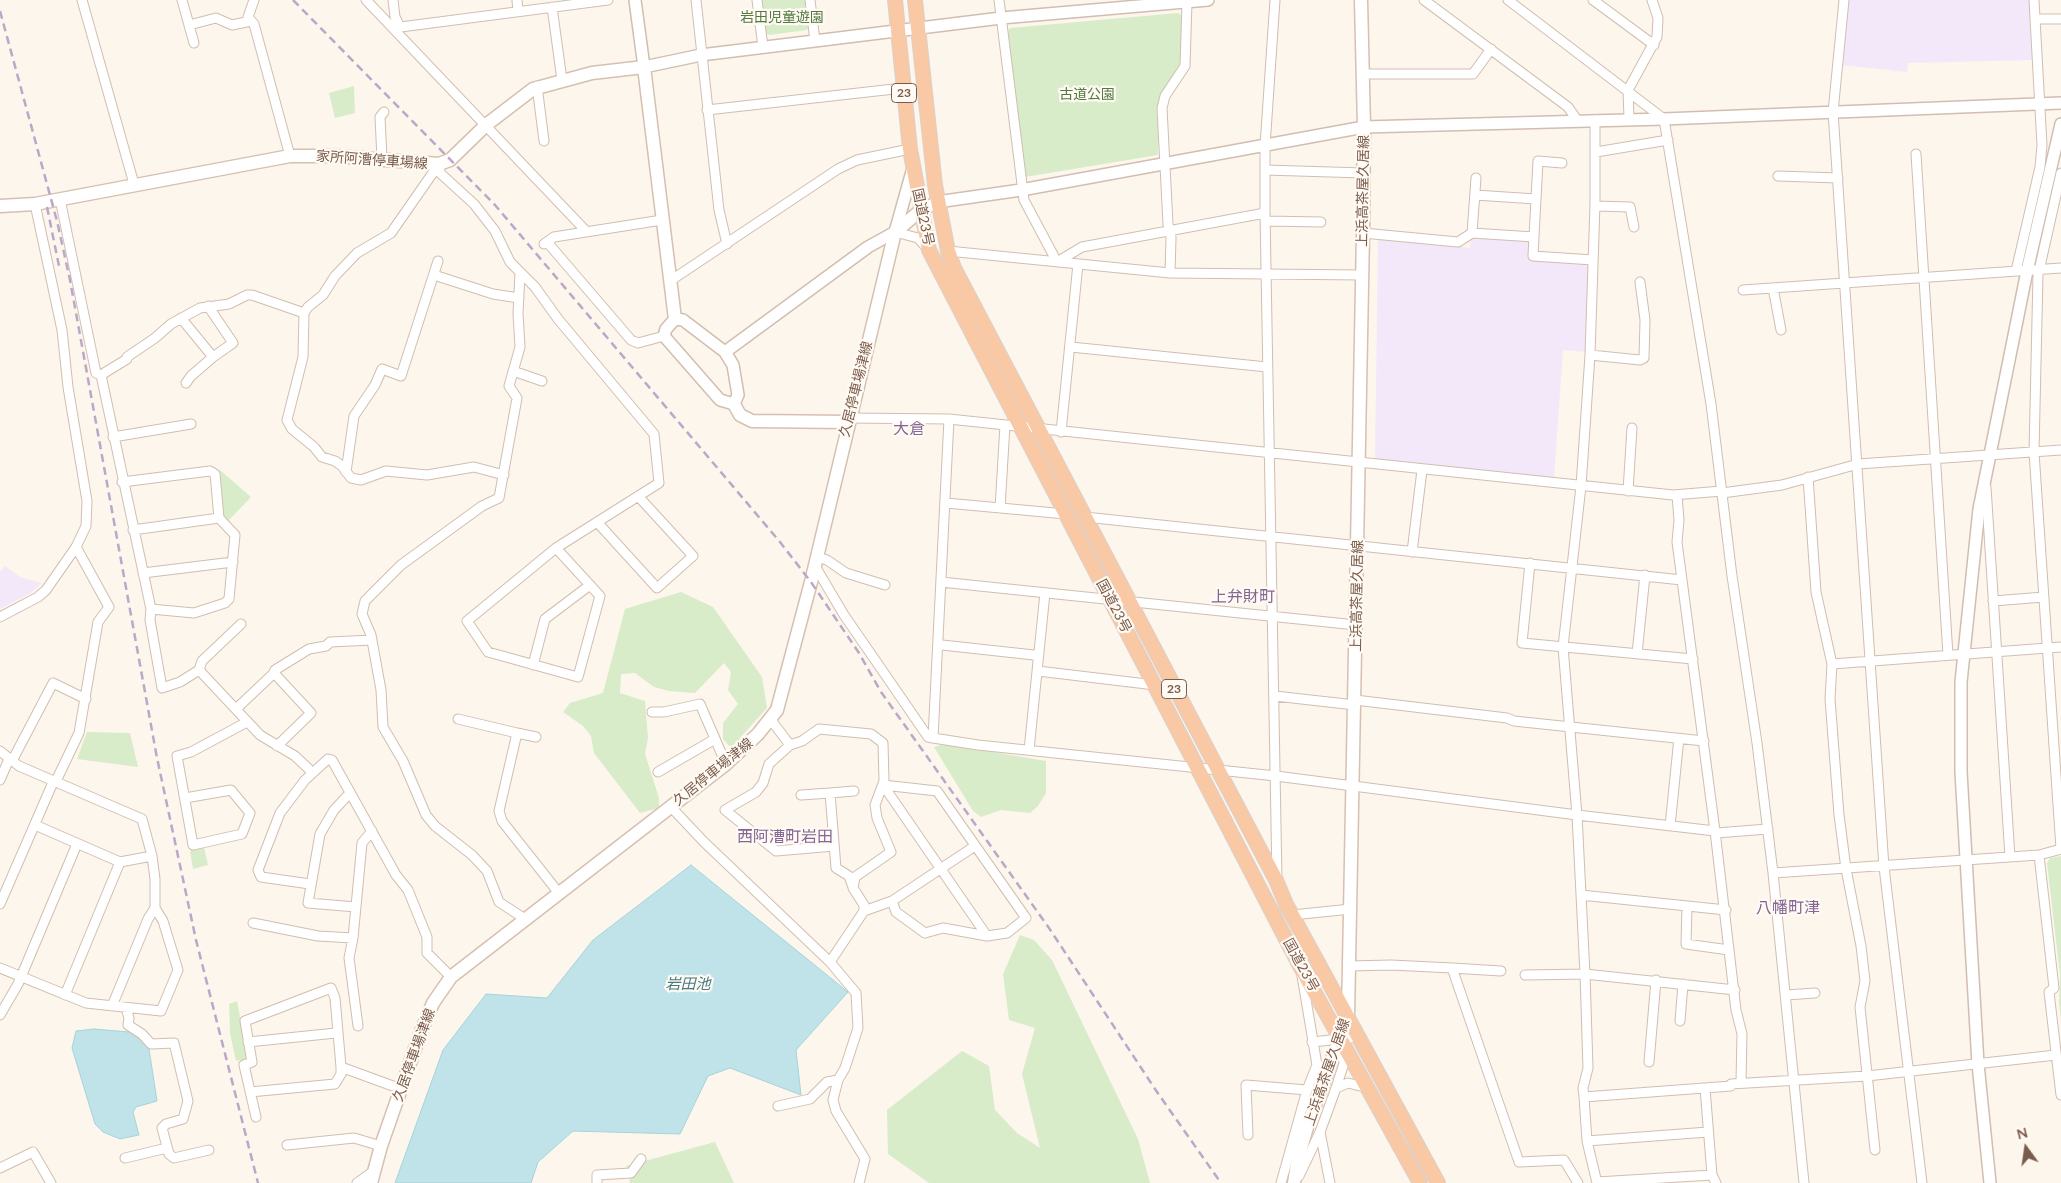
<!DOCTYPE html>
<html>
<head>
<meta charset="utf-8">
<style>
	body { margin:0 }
	#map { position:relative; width:2061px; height:1183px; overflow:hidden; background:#fdf6ec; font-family:Lato,sans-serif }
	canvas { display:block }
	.north { position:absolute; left:2001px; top:1123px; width:50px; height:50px; -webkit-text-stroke:4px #fffaf3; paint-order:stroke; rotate:346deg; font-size:14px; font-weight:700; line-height:20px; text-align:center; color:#7a5c4d }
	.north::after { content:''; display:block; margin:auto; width:18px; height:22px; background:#7a5c4d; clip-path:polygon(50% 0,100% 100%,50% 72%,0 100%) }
</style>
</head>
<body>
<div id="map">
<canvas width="2061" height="1183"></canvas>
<div class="north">N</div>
</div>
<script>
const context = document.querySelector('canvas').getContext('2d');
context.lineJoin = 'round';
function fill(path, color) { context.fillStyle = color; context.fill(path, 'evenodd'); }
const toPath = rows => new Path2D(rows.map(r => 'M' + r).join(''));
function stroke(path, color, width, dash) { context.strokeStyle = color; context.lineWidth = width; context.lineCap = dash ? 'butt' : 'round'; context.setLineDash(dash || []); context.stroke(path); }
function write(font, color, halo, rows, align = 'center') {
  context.font = font + ' Lato,"Noto Sans JP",sans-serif'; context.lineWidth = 4.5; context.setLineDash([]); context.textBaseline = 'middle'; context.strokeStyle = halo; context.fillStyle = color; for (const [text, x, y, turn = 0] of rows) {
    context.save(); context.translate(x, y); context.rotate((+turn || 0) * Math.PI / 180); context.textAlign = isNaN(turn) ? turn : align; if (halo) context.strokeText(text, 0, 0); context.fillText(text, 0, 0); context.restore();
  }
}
fill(toPath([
	[1847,0,2030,0,2034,60,1908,63,1907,72,1841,65],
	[1471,236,1532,239,1531,258,1588,263,1591,265,1587,352,1563,350,1554,478,1376,460,1375,457,1378,238,1470,248],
	[5,566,20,577,42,583,29,594,0,609,0,571]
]), '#f3e8fa');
fill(toPath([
	[762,0,805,0,808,28,807,30,769,35,766,33],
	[1178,13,1181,15,1182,58,1177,70,1159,97,1158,155,1025,177,1008,31,1010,28],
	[354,86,355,113,335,118,329,93],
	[220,470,251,497,228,521,224,517],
	[681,592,713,607,762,677,767,708,731,748,723,739,723,723,738,704,728,690,731,672,724,663,695,693,669,691,654,687,635,673,621,674,620,693,645,701,648,738,645,754,659,798,659,808,640,813,594,753,591,736,583,726,563,712,570,703,603,693,625,609],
	[87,732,130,733,138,767,77,759],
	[945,744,1046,761,1046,793,1038,806,1030,813,1001,810,981,817,973,811,934,747],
	[204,847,208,865,193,869,190,851],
	[2061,856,2061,1022,2059,1003,2060,975,2047,863,2050,858],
	[1020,935,1034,940,1052,960,1138,1139,1150,1183,929,1183,888,1154,887,1110,962,1051,989,1066,995,1110,1017,1133,1040,1148,1022,1074,1035,1028,1009,1020,1003,974],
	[237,1001,247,1054,245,1059,236,1061,230,1033,229,1004],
	[715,1142,734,1183,630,1183,626,1166]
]), '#d8ecc9');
const water = toPath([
	[691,865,848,992,796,1050,801,1095,730,1068,708,1076,680,1134,573,1131,538,1162,531,1183,395,1183,443,1050,486,994,547,998,593,940,691,865],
	[94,1029,129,1032,139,1038,149,1049,157,1101,136,1107,133,1112,139,1135,120,1139,103,1132,95,1124,72,1048,76,1031,94,1029]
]);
fill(water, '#bfe3e8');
stroke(water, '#a5d3da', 1);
const minor = toPath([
	[82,0,134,184],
	[182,0,194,43],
	[254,0,248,17,254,24,290,156],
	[366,0,586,231],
	[393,0,395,17,400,27],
	[517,0,518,11],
	[696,0,719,210,727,244],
	[757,0,763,47],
	[810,0,815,41],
	[999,0,1024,200,1057,262],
	[1275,0,1265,146,1265,213,1277,879],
	[1424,0,1568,107,1577,120],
	[1508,0,1664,119,1711,404,1732,576,1757,743,1773,873,1804,1183],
	[1593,0,1654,45],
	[1844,0,1833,112,1884,867,1922,1183],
	[552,7,562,80],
	[2035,19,2061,19],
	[189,25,216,18,232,25,251,21],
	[393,28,608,0],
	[1363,74,1473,74,1491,49],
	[537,86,544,141],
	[707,110,903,88],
	[1629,119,1628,90,1657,37,1658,18,1652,0],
	[1595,120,1595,204,1590,355,1581,486,1563,647,1577,815,1585,974,1588,1068,1583,1088,1584,1097,1587,1141,1597,1183],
	[1596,152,1668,140],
	[1916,154,1948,655],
	[382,159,380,117,384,112],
	[1562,163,1538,161,1533,256,1593,260],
	[439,164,391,233,357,253,335,276,323,295,308,307,304,313,303,357,287,420,292,429,314,447,322,457,335,461,342,466,351,478,361,480,386,471,427,475,474,467,504,475],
	[439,164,440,173,474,204,495,231,510,262,535,287,558,319,654,434,659,483,556,548],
	[1265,170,1364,173],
	[1778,176,1838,178],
	[1475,195,1536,199],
	[60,199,96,373,101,375],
	[1595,206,1630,207,1634,227],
	[1266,221,1321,222],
	[895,232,918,238,927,248],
	[1363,233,1458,242,1472,233,1476,178],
	[1472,233,1534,237],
	[547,242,631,340,638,343,664,336],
	[544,244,554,237,662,220],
	[948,251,1170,273,1362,275],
	[1057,262,1082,247,1265,213],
	[2016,271,2040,167,2042,145,2034,0],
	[520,273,518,314,520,347,509,386,517,398,499,498,482,506,401,565,365,601,362,614,371,635,381,690,383,727,403,761,426,815,435,826,472,855,487,871,499,902,525,919],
	[1170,273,1171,238,1168,224,1162,108,1165,96,1185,66,1187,2],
	[434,275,493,294,519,298],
	[670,281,838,169,857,160,910,149],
	[1773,288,1781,330],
	[1743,290,2061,268],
	[181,318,213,357,233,343,208,306],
	[1071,347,1267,367],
	[1590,355,1640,360,1644,358,1645,320,1640,282],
	[513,371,542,381],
	[186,383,191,376,213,357],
	[849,418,949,419,1673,495,1722,491],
	[949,419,933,738,978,745,1276,776,1577,815,1715,831,1677,542,1679,520,1677,495],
	[1061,432,1078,264],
	[113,437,191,424],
	[346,472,354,416,375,385,382,369,401,376,438,261],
	[1808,477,1816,592,1832,664,1830,699,1839,815,1846,869,1861,946,1865,981,1860,1007,1875,1150],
	[122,482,210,471,215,474,219,518,235,535,229,599,225,603,194,613,151,609],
	[1986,487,2010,857],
	[1628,491,1632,428],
	[1722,493,1782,485,1858,464,2061,450],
	[946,503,1066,514],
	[1000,508,1005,425],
	[1085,517,1682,580],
	[597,522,657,588,693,556,638,496],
	[133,530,219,518],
	[556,548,600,596,578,677,488,652,467,621,556,548],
	[1412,552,1422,470],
	[817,557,827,560,846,573,885,585],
	[1530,563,1522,643,1693,659],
	[815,566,844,615,893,686,928,737,933,738],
	[143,573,233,562],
	[941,582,1356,625],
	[1993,601,2044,597],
	[0,617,38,597,46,590,76,547,86,526,87,501,68,387,62,330,35,204],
	[241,624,202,661,199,670,180,682,162,688,150,620,151,609,101,375,127,359,127,357,155,338,171,324,200,308,229,304,247,295,252,295,304,313],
	[938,643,942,645,1034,655,1038,658],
	[1637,654,1645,575],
	[1832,664,2061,647],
	[533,665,545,619,590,585],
	[199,670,260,735,295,756,312,772],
	[1038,671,1155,685],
	[274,673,275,670,309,649,326,646,330,642,372,640],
	[1275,696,1355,705],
	[1355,700,1507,718,1514,721,1704,741],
	[236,709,274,673,311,713,277,746],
	[652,712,664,712,700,704,726,764],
	[458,719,517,733,499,811,502,821,558,892],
	[771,720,790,745,802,741,819,729,871,734,883,743,884,781,875,805,877,818,891,852,855,877,853,888,864,905,864,911,830,962],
	[517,733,536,737],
	[790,745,769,764,763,783,756,792,725,810,776,851,834,846],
	[1029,750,1045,593],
	[0,751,19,766,142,819,152,856,155,879,155,908,163,921,178,970,161,1011,86,1003,0,968],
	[12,761,53,683,86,699],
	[658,772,715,739],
	[0,780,9,759],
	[56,781,79,733,98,622,109,607,76,547],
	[883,785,987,936],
	[350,793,334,810,320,834,308,903,356,907],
	[801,795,830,793],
	[185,798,231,790,250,813,242,834,193,845,177,756,191,752,247,722],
	[670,806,704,842,830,962,856,993,858,1028,845,1068,838,1080,833,1100,836,1111,865,1159,859,1183],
	[35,825,120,862,65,995],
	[1670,826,1679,738],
	[1715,831,1736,1010,1742,1034,1741,1082],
	[1716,833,1768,829],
	[2039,855,2054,988,2049,992,2061,1095],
	[120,862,152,856],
	[1773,873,2039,855,2061,849,2034,452,2038,275,2061,173],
	[310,884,261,877,258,870,280,813,305,780,328,759,332,760,396,875,408,890,427,937,427,953,451,977],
	[853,887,849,876,836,868,830,793,854,791],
	[1581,895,1726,910],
	[892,901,975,846],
	[0,904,54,780],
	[1687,906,1686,944,1729,950],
	[864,911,892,901,896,912,925,933,943,928,987,936,1007,933,1026,918,937,791,883,785],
	[1292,915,1351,909],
	[253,923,318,936,353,938],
	[1349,966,1391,965,1452,968,1519,1162,1564,1160,1578,1183],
	[1452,968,1501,971],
	[1525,975,1585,974,1735,990],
	[1786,995,1815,993],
	[112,1006,148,919,155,908],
	[126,1008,129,1018,128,1025,142,1034,151,1044,174,1043,188,1101,183,1119,166,1124,162,1128,169,1154,174,1158,209,1150],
	[0,1015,18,984,77,844],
	[1680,1021,1683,984],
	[358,1026,349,958,353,938,362,843,372,831],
	[248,1042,336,1033],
	[1312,1042,1359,1037],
	[1649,1062,1656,980],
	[1731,1084,1867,1076,2056,1055],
	[1336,1088,1348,1083,1368,1088],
	[1705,1088,1712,1175,1716,1183],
	[250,1092,335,1084,341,1074,341,1067],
	[1584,1097,1731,1086],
	[778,1106,810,1099,827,1082,838,1080],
	[256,1117,244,1065,252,1062,245,1021,331,988,335,998,341,1067,401,1089],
	[1320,1132,1330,1183],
	[1248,1135,1246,1085,1307,1090],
	[1587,1141,1708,1132],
	[287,1145,354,1138,381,1146],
	[125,1158,167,1148],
	[0,1168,33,1152,51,1183],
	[1299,1176,1320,1132,1336,1088,1344,1063,1342,1048],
	[1597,1182,1712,1175],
	[357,1183,374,1171],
	[597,1183,597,1175,631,1173,641,1159],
	[1281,1183,1307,1090,1317,1065,1302,976]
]);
const tertiary = toPath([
	[635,0,644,67,701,55,1001,18,1208,0],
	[920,211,937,202,1021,190,1364,127,1664,119,2061,103],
	[675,319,683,320,725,352,733,365,738,395,734,404,720,400,664,336,666,329,675,319],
	[725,352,868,247,895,232,913,168],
	[1990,1183,1978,1064,1961,772,1961,682,1979,509,2027,271,2061,124]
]);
const secondary = toPath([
	[0,206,35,204,290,156,334,156,439,164,450,160,486,125,533,89,592,73,644,67,675,319],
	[734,404,740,415,752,421,848,422],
	[371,1183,381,1146,420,1034,433,1003,451,977,726,764,758,734,777,710,811,582,895,232,920,211],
	[1294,1183,1298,1158,1308,1124,1348,1016,1363,233,1364,127,1361,0]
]);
const trunk = toPath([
	[895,0,910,149,929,250,1300,966,1420,1183],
	[915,0,935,185,948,251,954,268,1276,880,1286,904,1438,1183]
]);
stroke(minor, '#d1beb0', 11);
stroke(tertiary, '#d1beb0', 14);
stroke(secondary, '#d6c0b0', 15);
stroke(trunk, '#dad1cd', 16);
stroke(minor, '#fff', 9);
stroke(tertiary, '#fff', 11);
stroke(secondary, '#fff', 12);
stroke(trunk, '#f9c8a4', 14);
stroke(toPath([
	[293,0,495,205,780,542,811,582,859,653,881,692,1049,928,1157,1092,1221,1183],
	[0,11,57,221,70,280,157,758,196,940,258,1183],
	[47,207,59,266]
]), '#b9a8c9', 2.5, [8, 5]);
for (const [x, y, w] of [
	[904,93,25],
	[1174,689,25]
]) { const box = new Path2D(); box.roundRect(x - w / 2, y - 9.5, w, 19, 4); context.fillStyle = '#fffaf3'; context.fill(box); stroke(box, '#7a5c4d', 1); }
write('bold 12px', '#7a5c4d', null, [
	["23",904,93],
	["23",1174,689]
]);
write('14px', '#537a41', '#fffaf3', [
	["岩田児童遊園",782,17],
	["古道公園",1087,94]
]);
write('14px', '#7a5c4d', '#fffaf3', [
	["家所阿漕停車場線",372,160,4],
	["上浜高茶屋久居線",1363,191,-89],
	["国道23号",923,217,78],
	["久居停車場津線",856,389,-76],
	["上浜高茶屋久居線",1357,596,-89],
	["国道23号",1114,606,62],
	["久居停車場津線",713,772,-39],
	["国道23号",1301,965,61],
	["久居停車場津線",414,1055,-70],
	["上浜高茶屋久居線",1327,1072,-71]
]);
write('italic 15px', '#437c86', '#fffaf3', [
	["岩田池",688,984]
]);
write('16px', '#846695', '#fffaf3', [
	["大倉",909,429],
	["上弁財町",1243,597],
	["西阿漕町岩田",785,837],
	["八幡町津",1788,908]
]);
</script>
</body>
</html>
